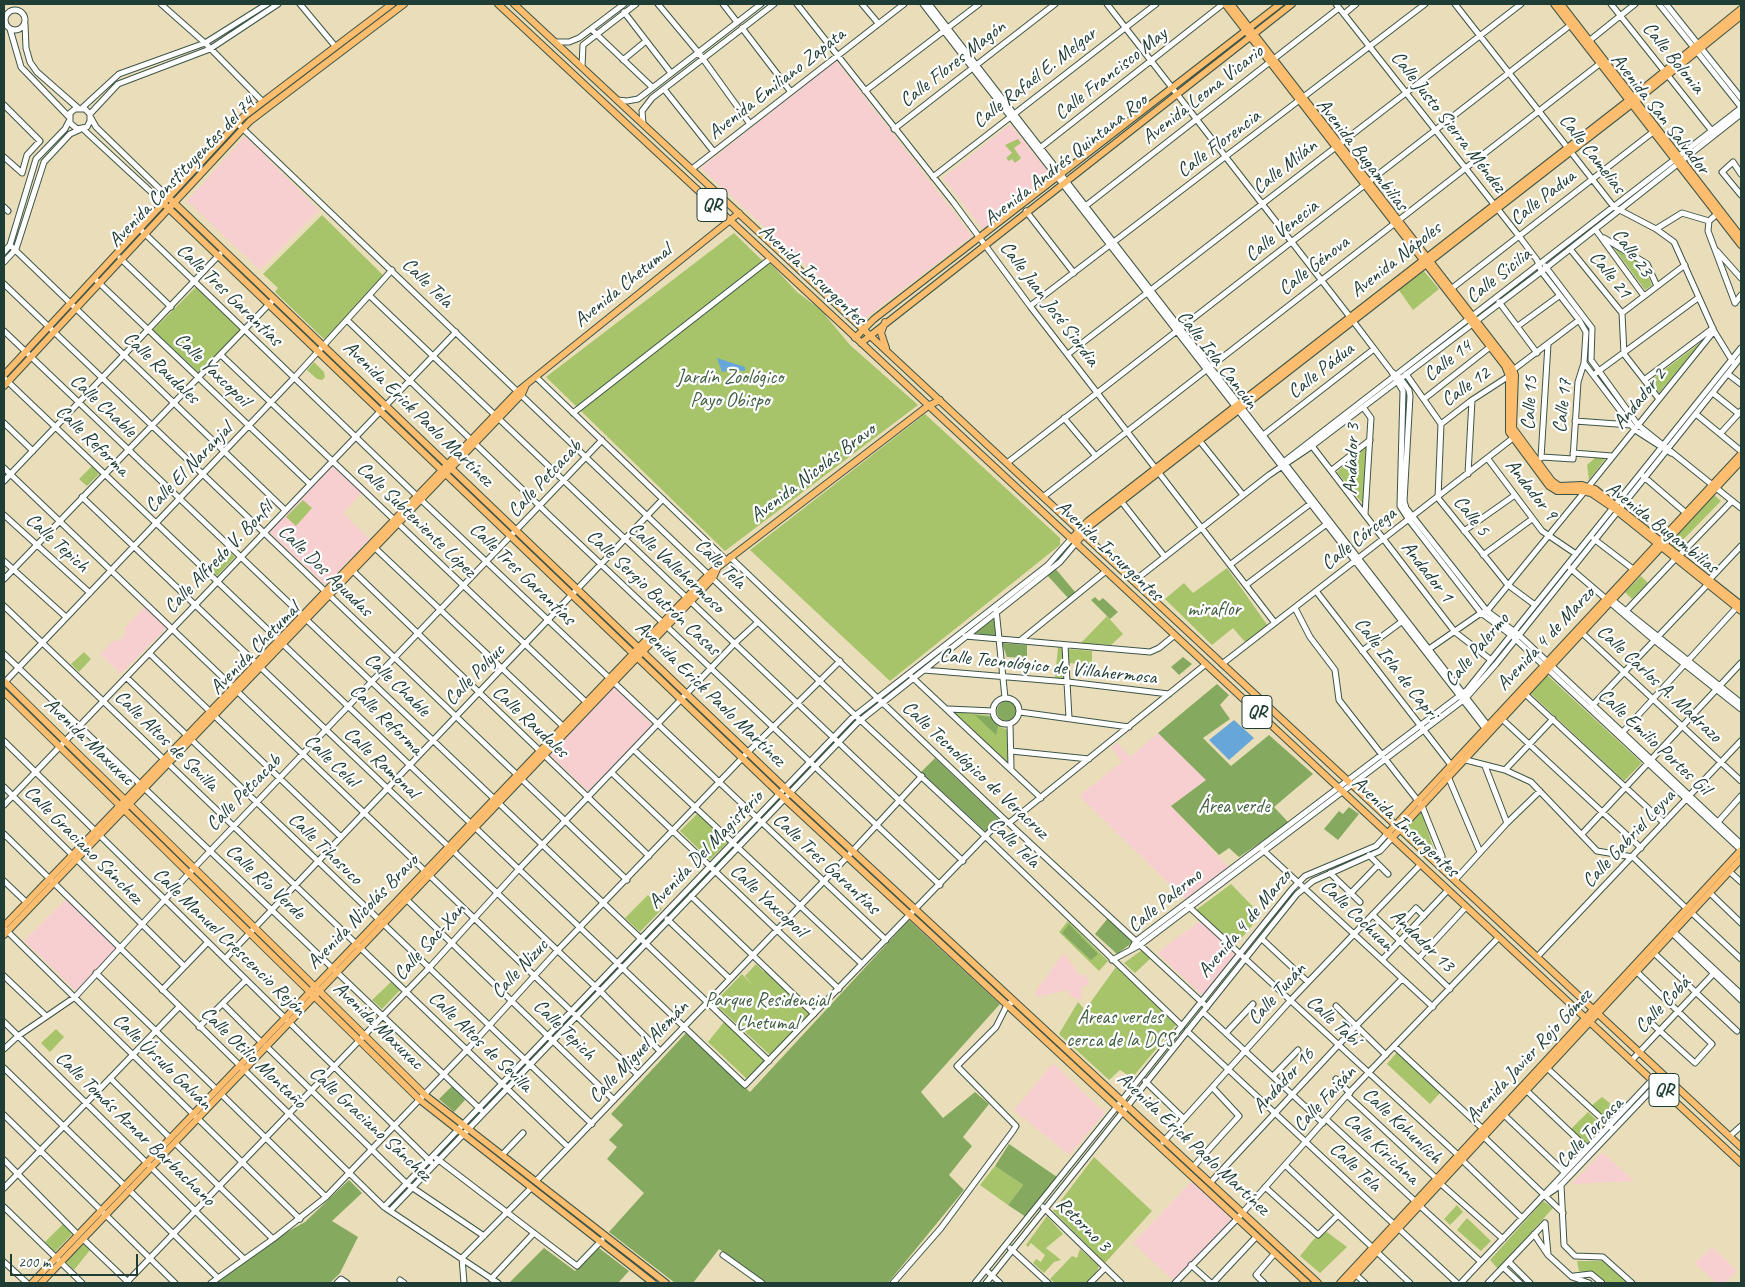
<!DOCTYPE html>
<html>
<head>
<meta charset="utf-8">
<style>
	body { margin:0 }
	#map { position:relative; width:1745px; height:1287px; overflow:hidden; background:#e9deb9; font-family:Caveat,sans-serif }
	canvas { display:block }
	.frame { position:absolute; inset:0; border:5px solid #1f3d34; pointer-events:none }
	.scale { position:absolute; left:10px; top:1254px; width:128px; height:22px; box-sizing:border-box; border:2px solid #1f3d34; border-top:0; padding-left:6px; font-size:15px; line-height:18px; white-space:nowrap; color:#1f3d34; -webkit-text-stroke:4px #fff; paint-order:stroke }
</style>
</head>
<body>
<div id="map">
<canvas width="1745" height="1287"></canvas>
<div class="frame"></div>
<div class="scale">200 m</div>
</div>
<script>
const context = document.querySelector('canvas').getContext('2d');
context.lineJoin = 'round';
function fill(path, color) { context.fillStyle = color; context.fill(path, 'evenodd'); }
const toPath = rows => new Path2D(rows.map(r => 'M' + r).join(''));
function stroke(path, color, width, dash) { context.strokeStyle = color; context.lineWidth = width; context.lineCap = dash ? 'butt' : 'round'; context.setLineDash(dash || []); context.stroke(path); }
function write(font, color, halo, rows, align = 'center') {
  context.font = font + ' Caveat,sans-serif'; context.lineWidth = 4.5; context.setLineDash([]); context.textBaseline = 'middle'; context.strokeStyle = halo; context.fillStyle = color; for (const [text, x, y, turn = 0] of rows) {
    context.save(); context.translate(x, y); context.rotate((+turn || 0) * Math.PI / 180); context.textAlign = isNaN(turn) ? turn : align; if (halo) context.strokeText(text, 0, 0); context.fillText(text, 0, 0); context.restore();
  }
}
fill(toPath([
	[836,60,972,236,864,319,701,168],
	[1010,124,1052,177,984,231,943,178],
	[245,136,319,210,260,270,187,201],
	[333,464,363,492,343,513,370,539,325,585,269,532],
	[145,606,167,627,121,674,100,654,115,639,118,642,127,632,124,629],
	[613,686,654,726,590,793,549,754],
	[1158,733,1206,780,1171,806,1229,868,1185,899,1079,796,1122,762,1111,747,1118,743,1130,757],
	[66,899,117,948,76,991,24,941],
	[1200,921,1236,953,1203,996,1157,953],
	[1064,953,1080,976,1086,974,1089,984,1082,987,1081,1000,1070,996,1069,990,1037,997,1035,992],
	[1053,1063,1105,1113,1069,1155,1014,1110],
	[1602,1152,1634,1181,1571,1184],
	[1192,1181,1232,1219,1174,1281,1133,1243],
	[1712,1247,1737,1271,1725,1283,1716,1283,1695,1263]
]), '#f7cfd0');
fill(toPath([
	[1018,139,1021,143,1014,148,1021,158,1015,163,1012,159,1009,161,1006,158,1012,153,1005,145],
	[322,215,387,279,326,341,275,292,278,288,263,274],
	[734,233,767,265,770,263,797,292,821,310,850,345,918,405,725,551,546,377],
	[1614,248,1643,265,1652,285,1645,290],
	[1423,270,1439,289,1413,310,1398,289],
	[196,287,240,330,224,352,199,373,153,330],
	[1701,342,1659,393,1650,381],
	[314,362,324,372,325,377,322,380,317,379,307,370],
	[925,414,1060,538,1060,545,890,681,750,550],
	[1366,445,1363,504,1337,472],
	[1596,457,1606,458,1589,480,1587,465],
	[92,466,99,474,87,486,79,479],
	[1713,494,1721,501,1675,548,1668,542],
	[303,500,312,508,296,526,286,517],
	[226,548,235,557,217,576,207,567],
	[1227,568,1268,626,1245,642,1233,628,1212,645,1165,599,1184,583,1193,593],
	[1641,576,1648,583,1632,599,1625,592],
	[1107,616,1123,634,1111,645,1081,643],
	[1058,647,1062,648,1066,680,1055,678],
	[1068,649,1092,651,1092,665,1069,663],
	[84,652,91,659,79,672,71,664],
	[1547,675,1642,763,1624,781,1529,692],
	[957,712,993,716,1000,727,1008,730,1010,765,956,714],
	[1421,810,1435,853,1406,827],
	[698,813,728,842,710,860,680,831],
	[1231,884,1261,915,1235,946,1196,910],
	[648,895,662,909,640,932,625,918],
	[1068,921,1108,961,1099,971,1059,932],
	[1142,950,1151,958,1135,973,1124,963],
	[756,964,764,972,766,970,812,1014,771,1056,714,1003,742,974,752,985,745,976],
	[1116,967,1176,1025,1132,1078,1120,1070,1109,1080,1059,1034,1078,1002,1085,1010],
	[391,982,400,990,382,1009,372,1000],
	[724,1022,767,1061,748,1080,708,1042],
	[56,1029,64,1037,50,1052,41,1043],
	[1398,1051,1440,1093,1430,1104,1387,1064],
	[1602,1097,1620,1111,1609,1123,1591,1106],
	[1588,1112,1604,1127,1587,1144,1571,1129],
	[1094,1157,1152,1211,1105,1263,1053,1211],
	[995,1166,1023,1185,1008,1205,980,1185],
	[1543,1201,1553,1208,1498,1269,1490,1260],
	[1457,1205,1463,1212,1450,1225,1444,1219],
	[1047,1216,1063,1234,1046,1248,1061,1260,1054,1262,1044,1273,1033,1263,1036,1259,1041,1262,1045,1255,1031,1243,1028,1247,1026,1245],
	[1467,1218,1491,1241,1481,1251,1457,1230],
	[63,1224,73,1233,55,1252,45,1242],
	[1327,1232,1347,1247,1320,1273,1300,1256,1314,1239],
	[83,1242,90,1250,74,1270,65,1261],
	[1080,1249,1099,1266,1097,1271,1086,1283,1055,1283,1050,1279,1072,1256,1077,1258],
	[1577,1261,1604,1261,1628,1283,1608,1283,1593,1274,1579,1271]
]), '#a7c46b');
fill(toPath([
	[1055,568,1075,592,1068,598,1047,575],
	[1095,597,1099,601,1103,598,1118,612,1110,619,1091,600],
	[994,619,996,637,975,633],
	[1002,643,1027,645,1027,658,1007,657],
	[1183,657,1192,664,1179,675,1171,667],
	[1217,684,1229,695,1220,705,1230,719,1203,738,1231,766,1269,735,1313,774,1274,807,1289,823,1239,857,1229,848,1219,855,1171,806,1206,780,1158,733],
	'997 711a10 10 0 1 1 20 0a10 10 0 1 1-20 0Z',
	[975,715,992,717,998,727,996,735],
	[935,758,999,819,986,832,921,772],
	[1349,807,1359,814,1338,840,1324,829,1339,811,1343,814],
	[1108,918,1133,942,1117,954,1095,934],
	[909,920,1000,1004,921,1092,943,1118,975,1092,989,1104,963,1137,972,1146,949,1175,964,1190,888,1283,766,1283,719,1249,693,1283,675,1283,609,1232,644,1193,607,1159,617,1147,609,1140,623,1125,611,1114,686,1033,750,1092],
	[1069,924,1098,954,1091,960,1062,933],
	[452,1086,465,1100,454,1112,439,1099],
	[1009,1144,1057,1177,1026,1217,1008,1205,1023,1185,995,1166],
	[349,1180,362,1193,332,1221,358,1237,340,1273,330,1283,216,1283,280,1236,305,1222],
	[544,1248,575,1271,599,1248,629,1271,618,1283,509,1283]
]), '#85aa5f');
fill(toPath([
	[717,358,745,367,745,371,732,370,722,372],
	[1234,720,1254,738,1229,760,1209,740]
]), '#66a6d9');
const minor = toPath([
	[161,4,205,43,262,101],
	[300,4,335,46],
	[658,4,698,52,750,124],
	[723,4,737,22],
	[797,4,954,203,1030,306,1275,623],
	[862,4,878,23],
	[923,4,1487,731],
	[929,4,1489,727],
	[1107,4,1350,317,1391,371,1403,391,1400,506,1409,520,1481,613,1511,635,1741,850],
	[1336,4,1519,236,1537,260,1541,271,1579,320,1586,332,1584,363,1635,430,1671,453],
	[1455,4,1614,207,1656,229,1674,242,1714,331,1733,362],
	[1611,4,1712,131],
	[1659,4,1741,107],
	[1666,4,1741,98],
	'5 20a10 10 0 1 1 20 0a10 10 0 1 1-20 0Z',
	[624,12,671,73],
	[1344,14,1356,4],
	[25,24,26,48,30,62,37,72,78,108],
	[742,28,791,92],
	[10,29,21,67,69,117],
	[591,29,652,87],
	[1589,41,1635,4],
	[555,42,569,42,579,38,624,4],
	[623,60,646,41],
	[582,67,583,45,636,4],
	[664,89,714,152],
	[865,91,979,4],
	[617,100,627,101,638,99,761,4],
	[4,105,40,141,27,155,22,173,4,157],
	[82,108,119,74,205,43,267,4],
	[90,114,85,109,75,109,70,113,70,123,77,129,87,127,90,121,90,114,118,84,210,49,278,4],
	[91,118,96,127,168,197],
	[237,123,855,715,986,837,1182,1026],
	[643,124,642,111,652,98,774,4],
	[83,129,163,203],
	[894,129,1055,4],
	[1040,148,1223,4],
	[692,169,904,4],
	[1741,174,1733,162,1722,172,1741,195],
	[933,177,1156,4],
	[4,207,8,211],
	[1083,208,1339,8],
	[1026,211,1074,273],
	[1717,214,1709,221,1708,231,1735,303],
	[140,229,417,496,886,940],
	[1595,229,1644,296],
	[1656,229,1682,213,1709,221],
	[1604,238,1647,264,1657,286],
	[10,245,285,510],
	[1570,249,1622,313,1624,354,1659,399],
	[1717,251,1741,278],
	[4,252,10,245,36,159,65,129,69,121],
	[120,258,171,307],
	[4,262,16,249,44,162,70,134,79,130],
	[1545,266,1592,328,1591,360,1638,425,1741,508],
	[94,278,310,484],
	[4,284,627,880],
	[1451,289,1653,132],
	[370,296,963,861],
	[1499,302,1537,353],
	[1735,303,1741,295],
	[1030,306,1425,4],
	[1622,313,1685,265],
	[347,320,550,516,940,885],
	[1518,326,1559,296],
	[4,331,769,1061],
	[1068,354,1521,4],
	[221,355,588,704],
	[1513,370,1579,320],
	[1392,372,1400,378,1409,390,1410,396,1404,501,1406,508,1487,611,1519,635,1741,844],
	[1596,373,1698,298],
	[1406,374,1441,424,1438,498,1508,585,1535,605],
	[1728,374,1741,384],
	[536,377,726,560],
	[4,378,745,1085,1003,818],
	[1644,380,1713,328],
	[1713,393,1739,414],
	[1424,399,1490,347],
	[1363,407,1371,418,1365,514],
	[573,413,770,259],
	[1696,414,1741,451],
	[1064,418,1095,455],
	[1575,421,1631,425],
	[4,423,33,451],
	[1441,424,1472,400,1509,376],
	[1720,434,1741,411],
	[1262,436,1374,349],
	[1199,440,1243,495],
	[1312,446,1455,632,1491,660],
	[1573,453,1612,456],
	[1542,457,1573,459,1578,382,1584,363],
	[1541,458,1548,344],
	[1488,459,1542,531,1576,554],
	[1007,463,1573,23],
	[1281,464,1741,108],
	[4,468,638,1075],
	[1332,470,1370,440],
	[1468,474,1472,400],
	[1643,476,1686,513],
	[4,481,220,254],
	[1589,486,1714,331],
	[82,497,600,991,660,1051],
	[1043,497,1602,62],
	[1121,501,1165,557],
	[4,515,90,593],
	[1464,531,1515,495],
	[1594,539,1633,569],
	[373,546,566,729],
	[1483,555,1532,519],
	[1680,555,1732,501],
	[730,557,1003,818,1207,1007],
	[4,561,66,617],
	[1231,564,1310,504],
	[1570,568,1654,640,1741,709],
	[351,569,649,856],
	[4,579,274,299],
	[1710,579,1741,546],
	[1134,581,1269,475,1312,446,1546,268,1741,114],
	[1246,585,1328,523],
	[1316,591,1451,765],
	[1611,599,1741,703],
	[4,606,568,1147],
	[1295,608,1310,637,1335,670,1339,700,1422,806,1442,856],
	[996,609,1005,698],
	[1626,611,1676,558],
	[1580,631,1741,781],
	[965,636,1150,652,1159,648,1175,635],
	[1021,640,1106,571],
	[1065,646,1069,718],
	[1429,649,1481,613,1487,611,1585,491],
	[1362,651,1404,620],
	[149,653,341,837],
	[4,654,481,1110],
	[1222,664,1513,438],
	[924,670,1068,682,1169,694],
	[126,677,592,1124],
	[912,677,1041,798],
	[4,683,294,378,392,270],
	[1523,692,1664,823],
	'993 711a13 13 0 1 1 26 0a13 13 0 1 1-26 0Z',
	[1591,707,1708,584],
	[948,709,993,711],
	[1020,712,1129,727],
	[1502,719,1641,848],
	[1010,724,1011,768],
	[1621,734,1737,607],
	[4,741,431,1162],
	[634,750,862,964],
	[1011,751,1089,759],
	[1462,759,1505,770,1531,782,1597,851,1633,857,1687,909],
	[1485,766,1507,823],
	[1505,770,1553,719],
	[612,773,839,989],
	[1447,774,1480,852],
	[4,787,184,966],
	[4,805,456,332],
	[1718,822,1741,796],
	[1009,823,1206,664],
	[4,834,384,1207,498,1283],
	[1582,834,1741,663],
	[1263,850,1433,1007],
	[1369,855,1388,874],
	[1730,872,1741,882],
	[1330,873,1360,902],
	[1455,880,1507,823,1540,791],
	[4,881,26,902],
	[1351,893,1378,865],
	[1710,893,1741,923],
	[691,896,814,1014],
	[404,897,614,1100],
	[1187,905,1458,1155],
	[1692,913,1741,959],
	[1373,915,1450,989],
	[667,919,730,979],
	[6,930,300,1219],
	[1672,930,1741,994],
	[1670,931,1741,1000],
	[1393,933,1416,908,1424,916],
	[1262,939,1308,982],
	[1132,948,1136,941,1467,690,1741,348],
	[1654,953,1737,1031],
	[1537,957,1741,741],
	[1419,958,1466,907],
	[225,959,663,499],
	[1112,960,1140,945,1466,698,1496,664,1741,357],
	[1382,960,1448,890],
	[1637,972,1712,1044,1695,1063,1649,1021],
	[96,973,216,1089],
	[4,976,45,1015],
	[162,990,208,942],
	[223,1004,261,1042],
	[1336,1006,1386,1055],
	[1203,1012,1323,1123],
	[4,1022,244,1259],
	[199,1027,246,980],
	[1187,1031,1457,1283],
	[1226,1033,1253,1004],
	[266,1046,407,1184,484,1236],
	[1394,1046,1483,1129],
	[4,1049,18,1036,75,997,194,868,602,440],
	[1631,1061,1716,971],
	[4,1068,125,1186],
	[1547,1068,1611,1127],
	[1273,1076,1298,1050],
	[110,1078,170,1138],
	[1336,1079,1350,1093],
	[1145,1081,1184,1119],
	[1527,1091,1587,1148],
	[221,1094,326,1197],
	[1347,1095,1437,1179],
	[1501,1112,1564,1172],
	[4,1115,175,1283],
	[1326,1119,1416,1202],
	[1730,1136,1741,1126],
	[1484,1137,1563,1213],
	[1163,1142,1290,1001,1421,864],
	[175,1143,273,1239],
	[502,1155,523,1133],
	[436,1158,577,1266,602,1240],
	[4,1160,78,1235],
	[1462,1160,1522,1218],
	[1285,1165,1373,1248],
	[1193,1167,1239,1116,1213,1088],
	[536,1181,847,857,922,776],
	[1210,1183,1356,1026,1402,979],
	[1441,1184,1503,1239],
	[1561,1185,1564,1245,1575,1256,1603,1257,1632,1283],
	[1265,1187,1318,1235,1338,1215],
	[4,1188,179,1007],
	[129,1190,217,1277],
	[1545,1196,1561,1185,1657,1084],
	[1420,1206,1481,1262],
	[4,1207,82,1283],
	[384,1207,852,718,1048,565,1071,539],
	[1043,1207,1121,1283],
	[391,1210,857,723,1060,562,1076,543],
	[1545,1223,1548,1254],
	[1534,1234,1548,1255,1572,1277,1589,1283],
	[83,1239,129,1283],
	[1010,1248,1048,1283],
	[1377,1252,1410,1283],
	[723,1255,762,1283],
	[4,1262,27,1283],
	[1509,1262,1530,1283],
	[1191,1265,1211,1283],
	[1503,1267,1520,1283],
	[986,1270,1000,1283],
	[1356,1275,1365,1283],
	[1574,1276,1591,1274,1602,1283],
	[491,1279,534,1233],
	[400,1280,404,1283],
	[126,1283,429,968,519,869,734,644,758,622],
	[211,1283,273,1239,326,1197,467,1050,557,951,748,752,840,661],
	[337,1283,341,1279,347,1283],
	[464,1283,462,1258,531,1188],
	[893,1283,941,1228,1013,1131,1016,1126,957,1066,996,1027,1007,1005,1014,1001],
	[975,1283,1292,889,1305,876,1376,846,1387,834],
	[986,1283,1297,894,1313,881,1380,851,1392,838],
	[1090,1283,1105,1268],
	[1175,1283,1237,1219,1347,1095,1499,937],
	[1213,1283,1256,1237],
	[1264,1283,1256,1275,1275,1253],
	[1461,1283,1652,1080],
	[1488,1283,1545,1223]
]);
const major = toPath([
	[498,4,1741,1163],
	[514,4,1741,1147],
	[1225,4,1505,366,1509,376,1509,432,1549,486,1557,491,1581,491,1591,493,1613,508,1741,611],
	[1231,4,1512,367,1515,375,1513,428,1552,481,1559,486,1582,485,1595,489,1741,605],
	[1554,4,1741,245],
	[1561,4,1741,237],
	[168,197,790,793,1318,1283],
	[163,203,785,799,1307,1283],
	[885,322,881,333,886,348],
	[855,338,874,319,1280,4],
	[861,343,1292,4],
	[4,375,243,117,392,4],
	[4,386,250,121,404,4],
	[1071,539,1088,521,1629,100,1741,9],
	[1076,543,1091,525,1632,104,1741,16],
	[4,681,425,1095,666,1283],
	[4,692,420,1100,653,1283],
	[1387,834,1741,454],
	[1392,838,1741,461],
	[4,926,518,391,739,213],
	[4,935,522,394,526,385],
	[32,1283,709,574,928,406,940,400],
	[41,1283,713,578,717,569],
	[1340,1283,1741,850],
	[1348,1283,1741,859]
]);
stroke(minor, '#3d5548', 7);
stroke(major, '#3d5548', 8);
stroke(minor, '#fff', 5);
stroke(major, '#fcbd6f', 6);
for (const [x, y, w] of [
	[712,205,30],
	[1257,712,30],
	[1664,1090,30]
]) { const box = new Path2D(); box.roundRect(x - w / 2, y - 16.5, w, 33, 4); context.fillStyle = '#fff'; context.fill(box); stroke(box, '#1f3d34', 1); }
write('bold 19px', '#1f3d34', null, [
	["QR",712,205],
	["QR",1257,712],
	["QR",1664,1090]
]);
write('20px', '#1f3d34', '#fff', [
	["Calle Bolonia",1673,58,51],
	["Calle Flores Magón",953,64,-38],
	["Calle Francisco May",1111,74,-38],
	["Calle Rafaél E. Melgar",1035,78,-38],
	["Avenida Emiliano Zapata",777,84,-38],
	["Avenida Leona Vicario",1203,95,-38],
	["Avenida San Salvador",1660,114,52],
	["Calle Justo Sierra Méndez",1448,122,52],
	["Calle Florencia",1219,144,-37],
	["Calle Camelias",1592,154,52],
	["Avenida Bugambilias",1362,155,52],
	["Avenida Andrés Quintana Roo",1066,160,-38],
	["Calle Milán",1285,167,-38],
	["Avenida Constituyentes del 74",182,172,-46],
	["Calle Padua",1543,198,-38],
	["Calle Venecia",1282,231,-38],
	["Calle 23",1632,253,54],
	["Avenida Nápoles",1396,260,-38],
	["Calle Génova",1314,266,-38],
	["Avenida Insurgentes",812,275,43],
	["Calle 21",1610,275,51],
	["Calle Sicilia",1499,276,-38],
	["Calle Tela",427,283,44],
	["Avenida Chetumal",623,286,-39],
	["Calle Tres Garantías",229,295,44],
	["Calle Juan José Siordia",1049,304,53],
	["Calle Isla Cancún",1217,360,52],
	["Calle 14",1448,361,-38],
	["Calle Raudales",161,368,43],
	["Calle Yaxcopoil",212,370,44],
	["Calle Pádua",1321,371,-38],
	["Calle 12",1466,387,-35],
	["Andador 2",1640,399,-51],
	["Calle 15",1530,403,-87],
	["Calle Chable",103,406,43],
	["Calle 17",1563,406,-84],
	["Avenida Erick Paolo Martínez",418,414,44],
	["Calle Reforma",92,441,44],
	["Andador 3",1352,459,-88],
	["Calle El Naranjal",189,468,-46],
	["Avenida Nicolás Bravo",813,473,-37],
	["Calle Petcacab",545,479,-47],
	["Andador 9",1531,490,52],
	["Calle 5",1471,516,52],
	["Calle Subteniente López",416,520,44],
	["Avenida Bugambilias",1662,528,38],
	["Calle Córcega",1359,539,-38],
	["Calle Tepich",57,543,42],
	["Avenida Insurgentes",1109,551,43],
	["Calle Alfredo V. Bonfil",219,558,-46],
	["Calle Tela",720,564,44],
	["Calle Vallehermoso",676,568,43],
	["Calle Dos Aguadas",325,571,44],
	["Andador 1",1427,572,52],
	["Calle Tres Garantías",522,574,44],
	["Calle Sergio Butrón Casas",653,593,43],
	["Avenida 4 de Marzo",1546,639,-47],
	["Avenida Chetumal",255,649,-46],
	["Calle Palermo",1477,650,-50],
	["Calle Tecnológico de Villahermosa",1048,667,6],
	["Calle Isla de Capri",1396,669,52],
	["Calle Polyuc",475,675,-46],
	["Calle Carlos A. Madrazo",1659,684,43],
	["Calle Chable",397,685,44],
	["Avenida Erick Paolo Martínez",710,694,44],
	["Calle Reforma",386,720,44],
	["Calle Raudales",530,722,43],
	["Calle Altos de Sevilla",166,741,44],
	["Avenida Maxuxac",89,742,44],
	["Calle Emilio Portes Gil",1654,742,43],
	["Calle Celul",331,761,44],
	["Calle Ramonal",381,763,43],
	["Calle Tecnológico de Veracruz",975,770,43],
	["Calle Petcacab",244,793,-46],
	["Avenida Insurgentes",1405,827,43],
	["Calle Gabriel Leyva",1629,839,-47],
	["Calle Tela",1014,843,44],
	["Calle Graciano Sánchez",83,845,45],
	["Calle Tihosuco",325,849,44],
	["Avenida Del Magisterio",706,850,-46],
	["Calle Tres Garantías",826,864,43],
	["Calle Río Verde",265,882,43],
	["Calle Yaxcopoil",768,901,43],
	["Calle Palermo",1165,901,-39],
	["Avenida Nicolás Bravo",363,912,-46],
	["Calle Cochuan",1357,916,44],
	["Avenida 4 de Marzo",1245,924,-50],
	["Andador 13",1422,941,44],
	["Calle Manuel Crescencio Rejón",229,942,44],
	["Calle Sac-Xan",430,942,-48],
	["Calle Nizuc",520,969,-47],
	["Calle Tucán",1277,994,-48],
	["Calle Cobá",1663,1005,-46],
	["Calle Tabí",1333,1021,42],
	["Avenida Maxuxac",378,1026,44],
	["Calle Tepich",564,1030,44],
	["Calle Altos de Sevilla",480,1042,44],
	["Calle Miguel Alemán",639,1052,-46],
	["Avenida Javier Rojo Gómez",1529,1056,-47],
	["Calle Otilio Montaño",253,1058,44],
	["Calle Úrsulo Galván",162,1062,44],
	["Andador 16",1284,1081,-47],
	["Calle Faisán",1325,1099,-47],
	["Calle Graciano Sánchez",370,1124,43],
	["Calle Kohunlich",1402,1126,43],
	["Calle Tomás Aznar Barbachano",135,1129,44],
	["Calle Torcasa",1590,1133,-47],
	["Avenida Erick Paolo Martínez",1193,1144,43],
	["Calle Kirichna",1381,1149,43],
	["Calle Tela",1355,1167,43],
	["Retorno 3",1083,1225,45]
]);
write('20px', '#415f42', '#fff', [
	["Jardín Zoológico",730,378],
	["Payo Obispo",730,401],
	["miraflor",1214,610],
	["Área verde",1234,807],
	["Parque Residencial",767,1001],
	["Chetumal",767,1024],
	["Áreas verdes",1120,1018],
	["cerca de la DCS",1120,1041]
]);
</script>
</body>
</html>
